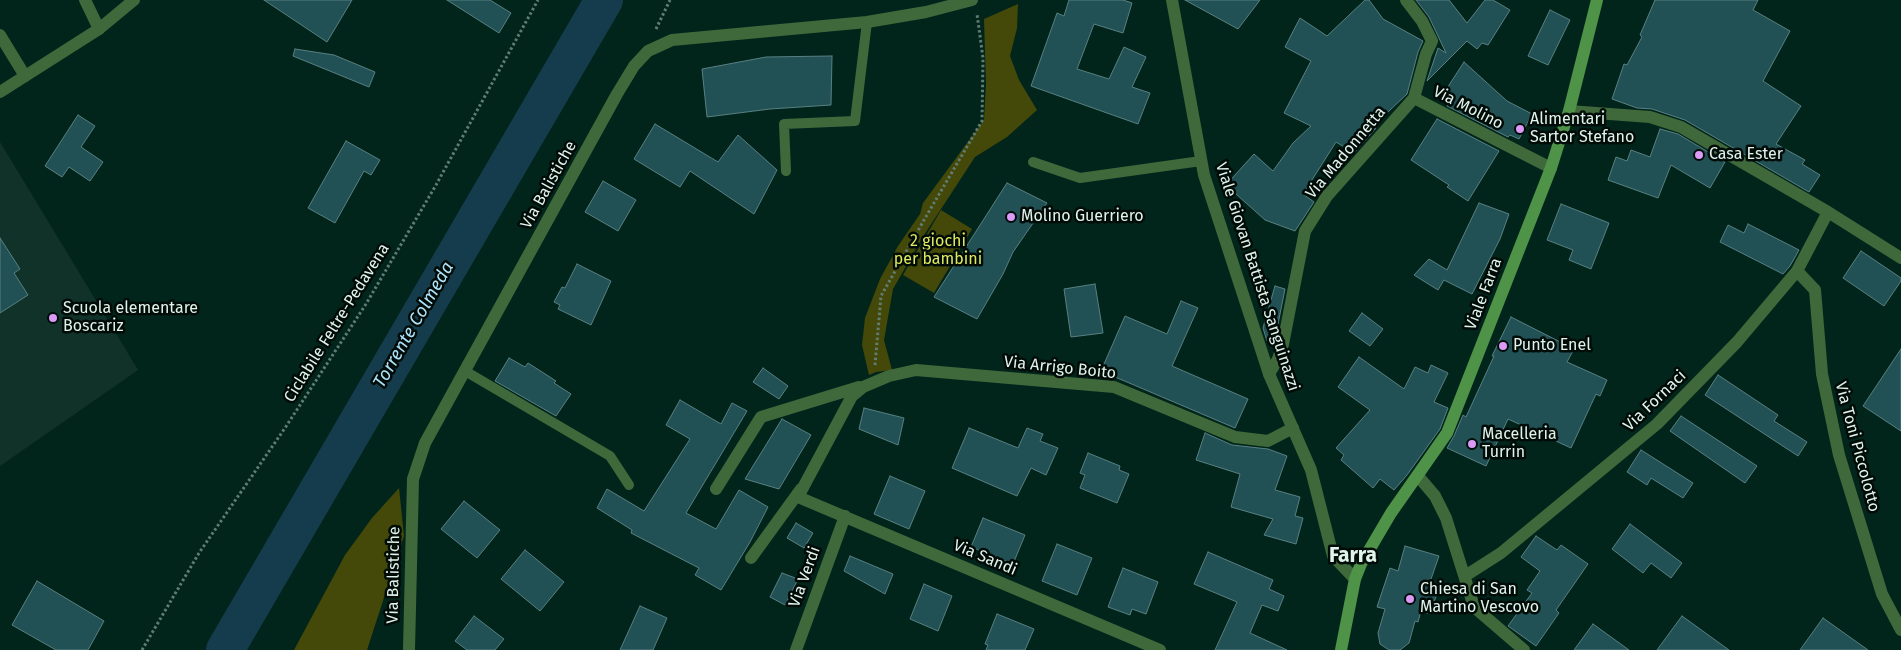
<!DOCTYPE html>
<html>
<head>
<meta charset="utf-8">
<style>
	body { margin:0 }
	canvas { display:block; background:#01251b }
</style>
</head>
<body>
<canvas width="1901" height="650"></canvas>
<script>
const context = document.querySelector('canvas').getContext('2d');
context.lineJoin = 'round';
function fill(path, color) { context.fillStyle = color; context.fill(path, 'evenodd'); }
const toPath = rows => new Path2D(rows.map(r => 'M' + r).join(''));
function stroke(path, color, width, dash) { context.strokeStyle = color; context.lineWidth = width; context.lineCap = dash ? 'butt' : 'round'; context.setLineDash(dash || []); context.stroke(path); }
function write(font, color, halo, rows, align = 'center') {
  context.font = font + ' "Fira Sans",sans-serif'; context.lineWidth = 5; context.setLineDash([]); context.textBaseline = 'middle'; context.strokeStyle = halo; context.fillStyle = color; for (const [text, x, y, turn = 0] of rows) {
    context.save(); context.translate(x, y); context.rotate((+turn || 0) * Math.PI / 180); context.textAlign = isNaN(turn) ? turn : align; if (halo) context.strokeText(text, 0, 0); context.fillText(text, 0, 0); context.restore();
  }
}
fill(toPath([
	[0,142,138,370,0,466]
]), '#113229');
fill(toPath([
	[1018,4,1017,28,1010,56,1019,80,1037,110,1007,137,975,157,924,235,893,289,884,340,892,370,876,372,869,375,862,345,865,318,880,279,898,246,920,214,923,203,984,120,986,84,984,19],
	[941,210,972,229,934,293,903,275],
	[399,488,404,536,367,650,294,650,345,555,372,518]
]), '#444808');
stroke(toPath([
	[225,650,604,0]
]), '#153c4d', 38);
const building = toPath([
	[264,0,352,0,327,42,264,0],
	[447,0,490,0,511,13,499,33,447,0],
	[1069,0,1123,0,1132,3,1123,33,1094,24,1077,69,1109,79,1124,47,1146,57,1132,87,1150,93,1138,124,1031,86,1057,13,1064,16,1069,0],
	[1185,0,1260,0,1238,29,1185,0],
	[1365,0,1369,0,1383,19,1423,41,1418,52,1407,94,1373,126,1376,128,1354,153,1336,142,1303,194,1314,202,1295,231,1265,220,1226,185,1254,154,1273,171,1293,143,1311,126,1284,113,1311,61,1285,47,1300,18,1327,36,1365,0],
	[1416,0,1449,0,1467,23,1485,0,1493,0,1510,10,1488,45,1482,43,1477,49,1467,41,1427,81,1438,48,1446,53,1429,17,1416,0],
	[1655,0,1758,0,1753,10,1790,31,1763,81,1801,106,1776,144,1805,160,1802,164,1820,175,1809,192,1685,120,1652,109,1637,108,1612,99,1624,64,1627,65,1642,37,1640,35,1655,0],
	[1550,10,1570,20,1548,65,1528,56,1550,10],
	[295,49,334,55,375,72,369,87,293,56,295,49],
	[832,56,831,105,770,109,707,117,702,69,766,57,832,56],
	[1464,62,1507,101,1532,114,1519,139,1510,135,1508,137,1447,106,1449,102,1442,96,1464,62],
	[78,115,95,126,81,147,103,162,90,181,69,167,62,177,45,166,78,115],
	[1437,119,1499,151,1468,201,1447,187,1449,185,1411,160,1437,119],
	[655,124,718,162,738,135,777,170,754,214,690,171,680,187,634,159,655,124],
	[1660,129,1678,134,1725,162,1710,188,1671,165,1658,198,1608,180,1616,157,1627,161,1631,150,1650,157,1660,129],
	[346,141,380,160,371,175,364,171,335,223,308,208,346,141],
	[603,181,636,200,618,231,585,212,603,181],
	[1007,183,1047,203,1013,252,1003,274,977,319,934,297,1007,183],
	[1479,203,1509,214,1500,239,1472,294,1444,280,1438,290,1414,275,1429,259,1447,270,1479,203],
	[1561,204,1609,223,1591,269,1569,260,1573,250,1547,240,1561,204],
	[1748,224,1799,250,1790,266,1783,274,1720,242,1728,225,1744,233,1748,224],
	[0,238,20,269,14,273,28,295,0,313,0,238],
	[1861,251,1901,278,1901,281,1884,306,1843,278,1861,251],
	[577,264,611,281,591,325,558,309,560,305,554,302,562,287,565,288,577,264],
	[1095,284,1103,333,1071,337,1064,289,1095,284],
	[1275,286,1285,289,1274,344,1267,341,1263,328,1275,286],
	[1181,301,1198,308,1172,366,1248,399,1235,428,1101,371,1125,316,1167,334,1181,301],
	[1362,313,1383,329,1370,346,1349,331,1362,313],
	[1511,317,1574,349,1567,362,1607,380,1600,396,1596,394,1571,448,1508,419,1486,466,1447,448,1454,436,1463,415,1466,417,1494,356,1492,356,1511,317],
	[1901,349,1901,431,1863,406,1901,349],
	[1359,357,1404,389,1415,367,1428,373,1431,365,1448,373,1434,402,1448,408,1440,429,1407,475,1394,490,1380,479,1373,488,1341,460,1344,455,1336,448,1370,410,1338,387,1359,357],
	[509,358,525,367,528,363,556,381,554,383,571,394,556,416,495,381,509,358],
	[763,368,788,386,779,399,753,382,763,368],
	[1718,375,1778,415,1774,421,1807,442,1798,456,1705,395,1718,375],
	[680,400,721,424,732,403,747,411,686,513,716,529,739,490,768,507,750,542,721,590,695,575,699,568,631,533,632,530,597,508,607,489,644,511,690,439,666,425,680,400],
	[864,408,904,418,898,445,859,429,864,408],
	[1681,416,1757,466,1745,483,1670,431,1681,416],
	[782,419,811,435,779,489,745,479,782,419],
	[969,428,1018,448,1027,428,1043,434,1040,441,1058,448,1046,475,1031,468,1017,496,952,468,969,428],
	[1205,433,1232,445,1268,449,1287,456,1275,490,1300,497,1295,516,1303,518,1296,544,1264,535,1273,519,1231,507,1240,474,1196,460,1205,433],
	[1641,450,1693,483,1683,498,1651,478,1647,485,1627,472,1641,450],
	[1088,453,1120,466,1119,470,1129,474,1117,503,1080,488,1085,475,1080,473,1088,453],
	[890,476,925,491,909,529,874,514,890,476],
	[464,501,500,530,477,558,441,529,464,501],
	[983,518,1025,535,1013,564,971,547,983,518],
	[796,523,813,533,804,548,787,538,796,523],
	[1630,524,1682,563,1671,578,1651,563,1643,573,1612,549,1630,524],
	[1536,536,1557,550,1561,545,1588,564,1556,610,1559,613,1536,646,1508,626,1532,593,1527,590,1540,571,1521,557,1536,536],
	[1057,544,1092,558,1077,595,1042,581,1057,544],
	[1405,546,1439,556,1430,582,1440,585,1430,614,1421,611,1418,622,1415,621,1409,643,1400,650,1389,650,1380,644,1378,633,1385,609,1377,607,1390,568,1398,571,1405,546],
	[525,550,564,582,540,611,501,579,525,550],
	[1208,552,1273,580,1269,589,1284,596,1278,611,1262,605,1250,633,1287,650,1215,650,1237,602,1194,584,1208,552],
	[850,556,893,574,885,594,844,571,850,556],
	[1123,568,1158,582,1146,614,1132,609,1130,615,1108,607,1123,568],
	[782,573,798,579,785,605,770,597,782,573],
	[37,581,104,621,88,650,56,650,12,625,37,581],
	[924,584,952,596,938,631,910,619,924,584],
	[640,606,667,618,653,650,620,650,640,606],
	[997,614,1034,629,1025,650,986,650,988,645,985,644,997,614],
	[474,616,504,639,495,650,467,650,455,641,474,616],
	[1682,616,1729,650,1657,650,1682,616],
	[1823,618,1868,650,1800,650,1823,618],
	[1593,624,1629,650,1574,650,1593,624]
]);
fill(building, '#215154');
stroke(building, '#588082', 1);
stroke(toPath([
	[656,29,670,0],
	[875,365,881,296,924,220,982,121,983,58,977,14],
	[142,650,199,553,285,428,366,304,436,185,538,0]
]), '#607d74', 3, [2.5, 2.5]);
stroke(toPath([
	[1033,162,1080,178,1201,161],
	[786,171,784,124,855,121,867,22],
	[465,371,610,456,629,485]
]), '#40693b', 10);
stroke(toPath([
	[85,0,99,29],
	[1406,0,1422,21,1432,41,1426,54,1414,98,1551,168],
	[0,35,25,76],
	[1569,111,1650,117,1681,127,1828,212,1901,258],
	[1797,271,1815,290,1822,374,1839,455,1882,594,1901,630],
	[1269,374,1278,359,1283,344,1305,231,1327,196,1414,98],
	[1418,476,1435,496,1446,518,1474,607,1524,650],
	[716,489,761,417,859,387],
	[751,558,801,489],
	[1465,576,1501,553,1657,424,1737,342,1797,271,1828,212],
	[409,650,413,479,425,443,617,94,634,66,648,51,672,40,867,22,926,12,972,0],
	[796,650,845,516],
	[1160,650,798,497,852,396,863,387,889,376,916,370,1114,387,1235,437,1268,441,1293,428]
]), '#40693b', 12);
stroke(toPath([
	[1172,0,1204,175,1269,374,1311,470,1333,556,1355,579],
	[0,92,99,29,134,0]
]), '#40693b', 12);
stroke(toPath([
	[1341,650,1355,579,1361,564,1391,513,1447,433,1551,168,1569,111,1597,0]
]), '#4f9348', 12);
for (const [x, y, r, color] of [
	[1520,129,5,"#da9af6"],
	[1699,155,5,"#da9af6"],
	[1011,217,5,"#da9af6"],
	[53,318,5,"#da9af6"],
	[1503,346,5,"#da9af6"],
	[1472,444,5,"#da9af6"],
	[1410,599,5,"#da9af6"]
]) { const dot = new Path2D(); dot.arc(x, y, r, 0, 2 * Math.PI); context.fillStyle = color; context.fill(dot); stroke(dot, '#010b07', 2); }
write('16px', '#e1f4ec', '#010b07', [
	["Via Molino",1468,108,27],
	["Via Madonnetta",1346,153,-50],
	["Via Balistiche",549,185,-61],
	["Viale Giovan Battista Sanguinazzi",1257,277,72],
	["Viale Farra",1484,294,-69],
	["Ciclabile Feltre-Pedavena",337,323,-58],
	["Via Arrigo Boito",1060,368,6],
	["Via Fornaci",1655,401,-44],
	["Via Toni Piccolotto",1857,447,75],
	["Via Sandi",985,558,23],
	["Via Balistiche",394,575,-89],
	["Via Verdi",805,577,-70]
]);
write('16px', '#e1f4ec', '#010b07', [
	["Alimentari",1530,120],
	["Sartor Stefano",1530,138],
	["Casa Ester",1709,155],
	["Molino Guerriero",1021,217],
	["Scuola elementare",63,309],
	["Boscariz",63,327],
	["Punto Enel",1513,346],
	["Macelleria",1482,435],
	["Turrin",1482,453],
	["Chiesa di San",1420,590],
	["Martino Vescovo",1420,608]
], 'left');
write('16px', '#e0e95f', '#010b07', [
	["2 giochi",938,242],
	["per bambini",938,260]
]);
write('italic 18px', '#aee3fc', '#010b07', [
	["Torrente Colmeda",414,325,-60]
]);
write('bold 21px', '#e1f4ec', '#010b07', [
	["Farra",1353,556]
]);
</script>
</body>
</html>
